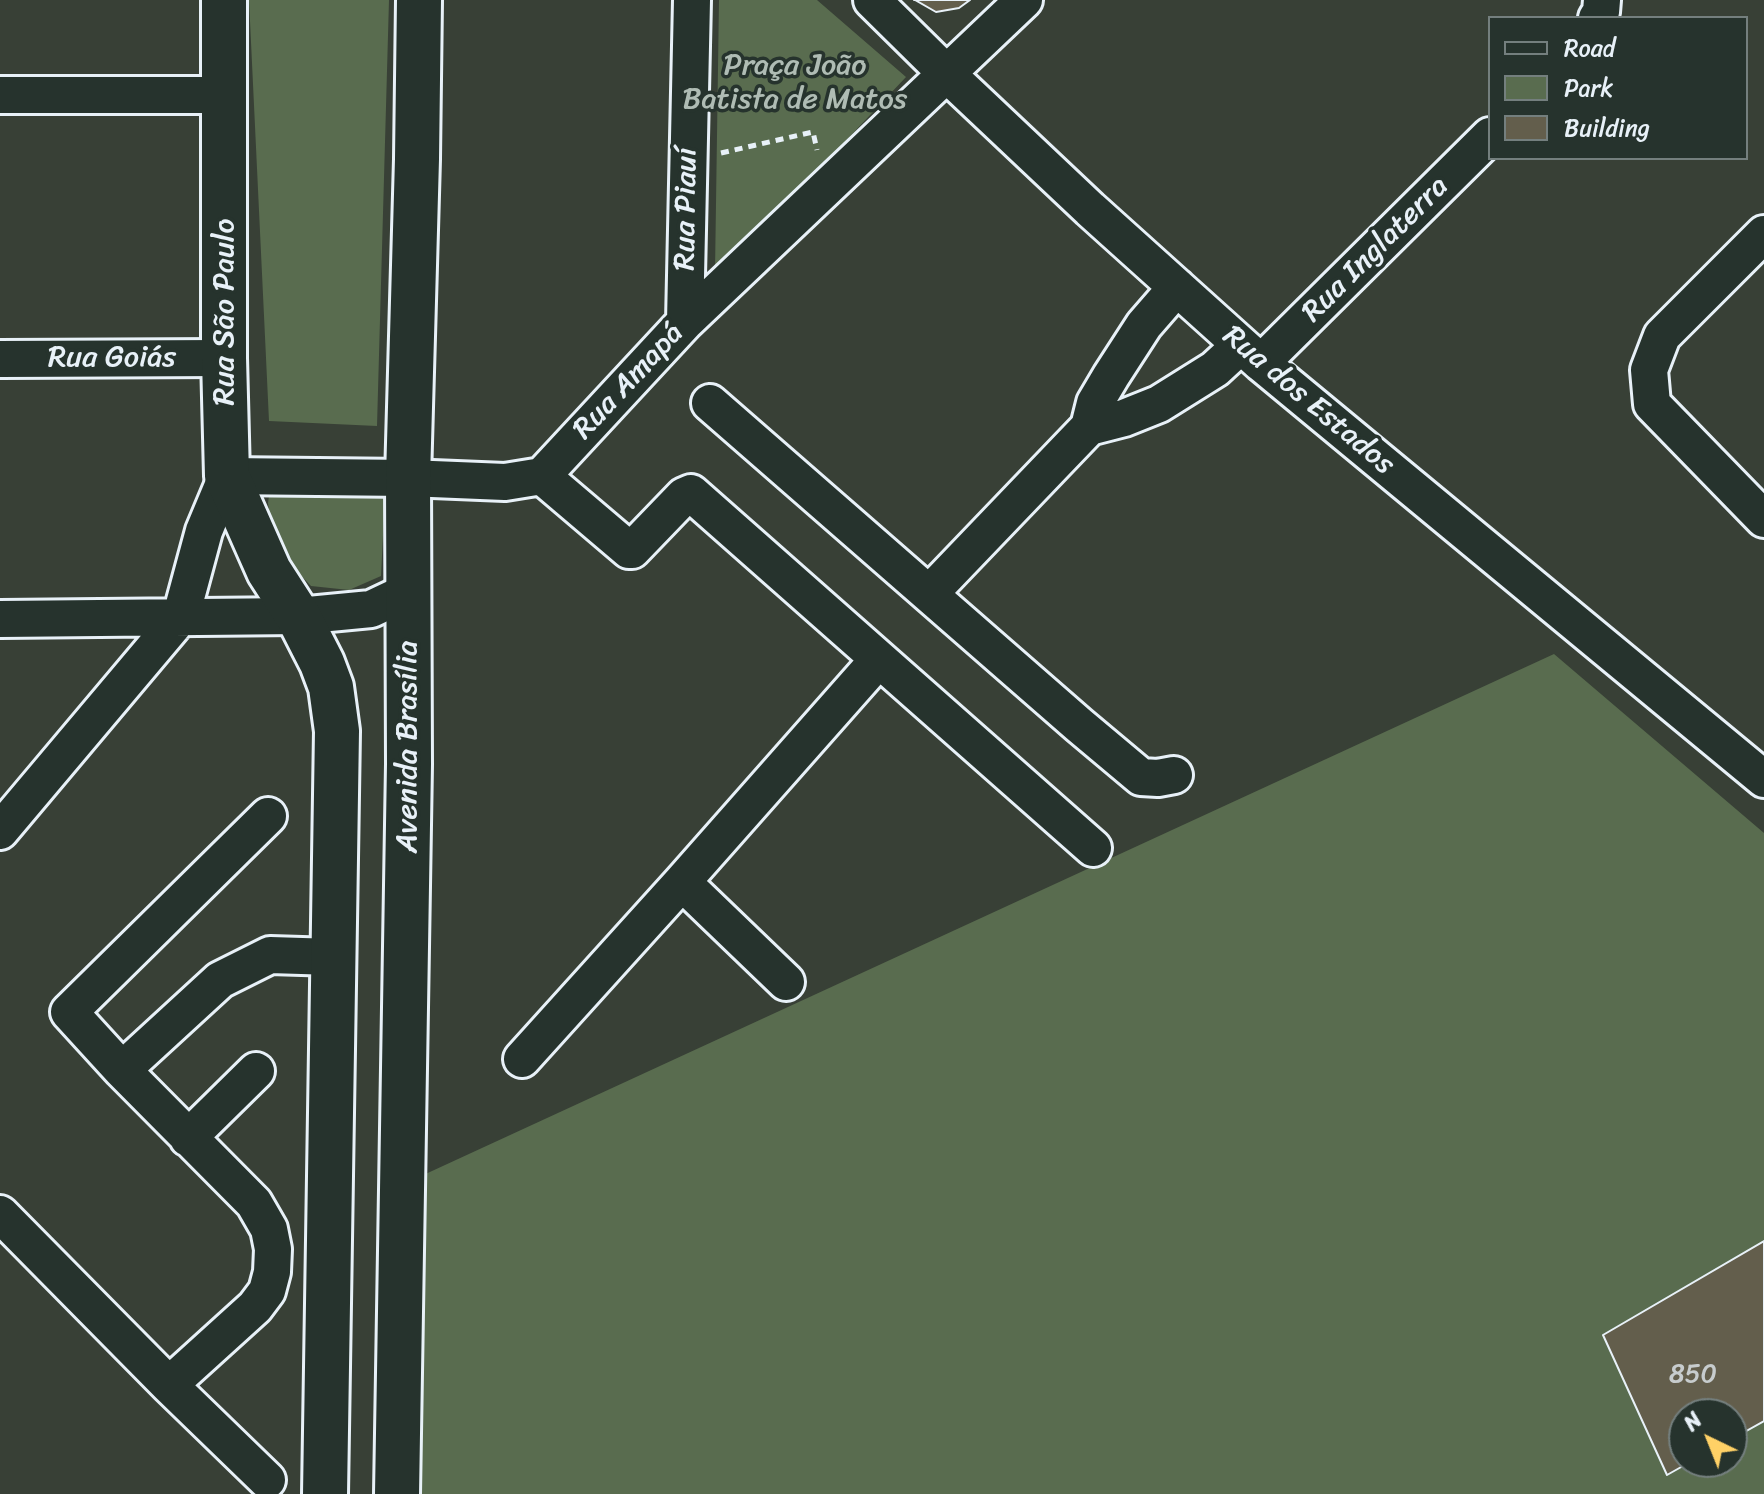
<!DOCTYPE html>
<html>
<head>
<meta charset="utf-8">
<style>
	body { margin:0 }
	#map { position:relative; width:1764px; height:1494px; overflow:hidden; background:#384036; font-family:Sriracha,sans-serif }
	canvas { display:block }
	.legend { position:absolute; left:1488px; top:16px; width:260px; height:144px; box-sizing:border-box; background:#26332d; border:2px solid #747f7e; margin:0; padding:10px 14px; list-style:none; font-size:24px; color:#e8f1f8 }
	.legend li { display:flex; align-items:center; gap:16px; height:40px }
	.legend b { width:40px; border:2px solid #747f7e }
	.north { position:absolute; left:1668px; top:1398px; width:80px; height:80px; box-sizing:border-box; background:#26332d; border:2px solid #747f7e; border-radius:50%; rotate:317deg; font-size:22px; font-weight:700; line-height:32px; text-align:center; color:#e8f1f8 }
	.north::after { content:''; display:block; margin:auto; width:28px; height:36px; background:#ffd166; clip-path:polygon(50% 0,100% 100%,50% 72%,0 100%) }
</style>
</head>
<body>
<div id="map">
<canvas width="1764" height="1494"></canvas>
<ul class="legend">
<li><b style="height:10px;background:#26332d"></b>Road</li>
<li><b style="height:22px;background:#596c4f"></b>Park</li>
<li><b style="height:22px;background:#635e4c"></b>Building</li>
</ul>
<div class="north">N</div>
</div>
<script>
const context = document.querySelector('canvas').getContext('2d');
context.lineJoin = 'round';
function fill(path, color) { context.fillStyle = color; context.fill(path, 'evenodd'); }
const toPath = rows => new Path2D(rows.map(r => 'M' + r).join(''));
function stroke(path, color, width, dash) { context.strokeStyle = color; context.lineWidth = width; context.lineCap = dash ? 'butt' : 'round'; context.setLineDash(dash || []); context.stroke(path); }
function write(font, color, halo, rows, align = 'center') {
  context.font = font + ' Sriracha,sans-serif'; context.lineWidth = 7; context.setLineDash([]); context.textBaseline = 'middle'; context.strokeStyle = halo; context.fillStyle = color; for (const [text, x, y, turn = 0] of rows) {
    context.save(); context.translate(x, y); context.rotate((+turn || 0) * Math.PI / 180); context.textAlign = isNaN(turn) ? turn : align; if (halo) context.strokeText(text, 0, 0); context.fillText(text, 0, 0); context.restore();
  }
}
fill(toPath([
	[249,0,389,0,377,426,269,421],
	[719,0,817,0,906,77,821,167,715,271],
	[270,489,385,495,381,576,349,590,311,586,291,565,271,526,268,503],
	[1554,654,1764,833,1764,1494,421,1494,422,1295,419,1177],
	[1684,1414,1732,1414,1732,1462,1684,1462]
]), '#596c4f');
const building = toPath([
	[915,0,914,0,970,0,959,8,936,12,915,0],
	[1764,1241,1764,1421,1732,1439,1732,1414,1684,1414,1684,1462,1690,1462,1667,1475,1603,1335,1764,1241]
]);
fill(building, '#635e4c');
stroke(building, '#e8f1f8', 2);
const minor = toPath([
	[872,0,947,74,1090,209,1261,363,1764,779],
	[1597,18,1601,12,1602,0],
	[0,95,223,95],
	[1764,234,1662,336,1649,370,1652,404,1764,519],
	[685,322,692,0],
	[0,359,224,358],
	[1261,363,1490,136],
	[710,403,1079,725,1141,777,1158,778,1174,775],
	[1089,427,1124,418,1159,404,1215,369,1241,345],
	[542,476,629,550,632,550,684,496,691,493,1093,848],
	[929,594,1089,427,1095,403,1111,376,1144,325,1177,287],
	[0,619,298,616,371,609,409,591],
	[0,831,181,616,204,531,227,476,408,478,505,482,542,476,685,322,1024,0],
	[682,882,786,982],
	[522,1059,682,882,879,659],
	[122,1070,220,980,270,955,334,957],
	[188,1138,256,1071],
	[0,1214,169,1385,267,1480],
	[169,1385,255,1307,267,1291,272,1272,273,1249,269,1229,254,1203,122,1070,69,1012,268,816]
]);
const major = toPath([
	[224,0,224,358,227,476,269,571,298,616,322,663,331,687,337,731,325,1494],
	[397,1494,409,764,408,478,417,159,419,0]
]);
stroke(minor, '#e8f1f8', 42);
stroke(major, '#e8f1f8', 50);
stroke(toPath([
	[721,153,813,132,817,150]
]), '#e8f1f8', 5, [8, 6]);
stroke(minor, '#26332d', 36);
stroke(major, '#26332d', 44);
write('26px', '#c7cccd', null, [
	["850",1693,1375]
]);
write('30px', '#afbcb4', '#26332d', [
	["Praça João",795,66],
	["Batista de Matos",795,100]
]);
write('30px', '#e8f1f8', '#26332d', [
	["Rua Piauí",687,209,-89],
	["Rua Inglaterra",1376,250,-45],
	["Rua São Paulo",225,312,-90],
	["Rua Goiás",112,358],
	["Rua Amapá",629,382,-47],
	["Rua dos Estados",1308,401,40],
	["Avenida Brasília",408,747,-90]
]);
</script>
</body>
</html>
